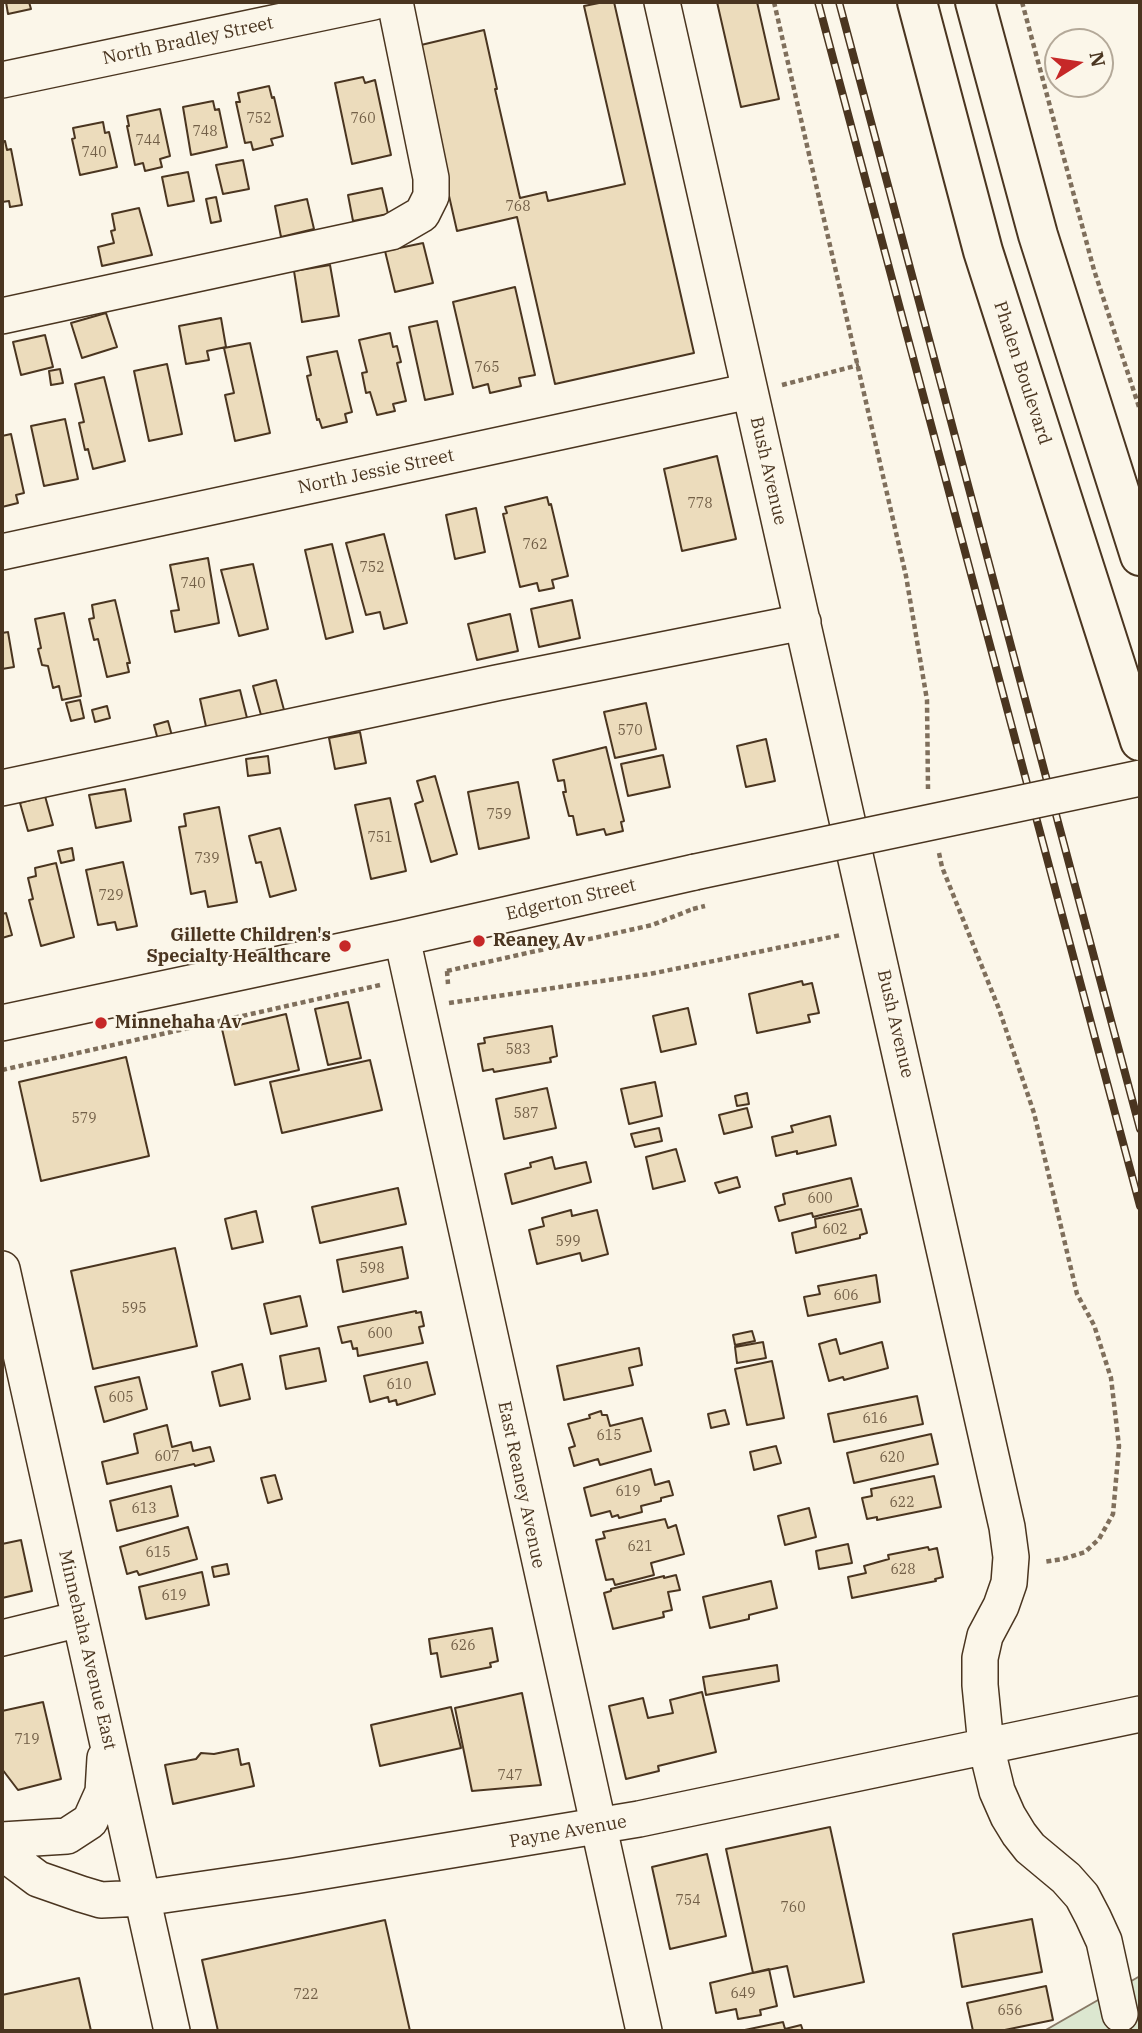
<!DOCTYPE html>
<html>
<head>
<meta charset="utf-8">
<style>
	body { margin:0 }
	#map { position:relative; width:1142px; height:2033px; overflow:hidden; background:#fbf6e9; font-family:"IBM Plex Serif",serif }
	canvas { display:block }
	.frame { position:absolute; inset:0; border:4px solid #4a3520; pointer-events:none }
	.north { position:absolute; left:1044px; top:28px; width:70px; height:70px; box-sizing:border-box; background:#fbf6e9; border:2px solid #b4a999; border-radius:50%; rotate:78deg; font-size:19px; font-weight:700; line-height:28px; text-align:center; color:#4a3520 }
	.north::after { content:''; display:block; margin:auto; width:24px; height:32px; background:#c62828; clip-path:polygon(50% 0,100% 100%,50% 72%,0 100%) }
</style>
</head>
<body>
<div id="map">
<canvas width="1142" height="2033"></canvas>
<div class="frame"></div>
<div class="north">N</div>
</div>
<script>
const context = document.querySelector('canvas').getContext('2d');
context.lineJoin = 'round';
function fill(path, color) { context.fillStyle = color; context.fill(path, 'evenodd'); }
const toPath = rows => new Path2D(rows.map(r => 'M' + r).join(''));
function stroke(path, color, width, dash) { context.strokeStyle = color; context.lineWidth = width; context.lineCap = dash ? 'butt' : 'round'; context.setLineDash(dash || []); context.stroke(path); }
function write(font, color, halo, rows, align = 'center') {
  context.font = font + ' "IBM Plex Serif",serif'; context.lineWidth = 5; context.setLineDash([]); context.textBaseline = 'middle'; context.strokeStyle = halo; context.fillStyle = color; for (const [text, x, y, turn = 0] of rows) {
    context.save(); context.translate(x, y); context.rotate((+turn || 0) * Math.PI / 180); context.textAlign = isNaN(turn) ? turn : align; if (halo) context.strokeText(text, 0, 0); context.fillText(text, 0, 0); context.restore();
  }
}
const green = toPath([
	[1140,1976,1140,2031,1044,2031,1140,1976]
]);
fill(green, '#dce7d0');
stroke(green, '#887966', 2);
const building = toPath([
	[6,2,29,2,31,9,8,14,6,2],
	[604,2,614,2,694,353,555,384,517,217,457,231,419,64,421,45,484,30,497,89,495,89,520,198,546,192,548,201,625,184,584,6,604,2],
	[717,2,757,2,779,99,741,107,717,2],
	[363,77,365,83,375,80,391,155,352,164,335,83,363,77],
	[269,86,272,98,274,97,283,136,271,139,273,145,253,150,251,142,245,143,236,102,240,102,238,93,269,86],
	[213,101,215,110,219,109,227,147,191,155,183,107,213,101],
	[160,109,170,156,160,159,162,167,145,171,143,163,135,165,127,126,129,126,127,116,160,109],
	[103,122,105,133,109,132,117,167,80,175,72,139,75,138,73,128,103,122],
	[5,141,7,150,11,149,22,205,10,207,9,201,2,202,2,142,5,141],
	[243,160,249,189,223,194,216,165,243,160],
	[188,172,194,201,168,206,162,177,188,172],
	[382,188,388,214,353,221,348,195,382,188],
	[216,197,221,221,211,223,206,199,216,197],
	[307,199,314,229,281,237,275,206,307,199],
	[139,208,152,255,102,266,98,247,114,243,111,231,115,230,112,214,139,208],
	[423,243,433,283,395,292,385,251,423,243],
	[330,265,339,316,302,322,294,271,330,265],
	[515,287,535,375,519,378,521,386,490,393,488,384,473,388,453,302,515,287],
	[106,313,117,347,82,358,71,323,106,313],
	[221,318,226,347,207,351,209,360,186,364,179,326,221,318],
	[437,321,453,394,425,400,409,327,437,321],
	[390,333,393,347,397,346,401,362,397,363,406,401,393,404,395,411,377,415,370,392,366,393,362,373,367,372,359,340,390,333],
	[45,335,53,367,21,375,13,342,45,335],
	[250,343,270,433,235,441,225,395,234,393,224,348,250,343],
	[337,351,352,412,345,414,347,422,322,428,319,419,317,420,307,376,311,375,307,357,337,351],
	[167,364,182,434,149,441,134,371,167,364],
	[60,369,63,383,51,385,49,371,60,369],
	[104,377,125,461,93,469,88,449,85,450,79,423,84,422,75,384,104,377],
	[65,419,78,479,44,486,31,426,65,419],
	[11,434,24,493,16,495,18,503,2,507,2,436,11,434],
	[717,456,736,539,682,551,664,469,717,456],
	[547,497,549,505,551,504,568,576,552,580,554,588,539,591,537,583,520,587,503,514,507,513,505,507,547,497],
	[476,508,485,552,455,559,446,515,476,508],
	[384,534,407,623,384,629,380,612,366,615,346,543,384,534],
	[332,544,353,632,326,639,305,550,332,544],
	[208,558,219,623,175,632,171,611,179,610,170,565,208,558],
	[253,564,268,629,239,636,221,570,253,564],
	[115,600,130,663,127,663,129,672,107,677,98,639,94,640,89,619,94,618,92,605,115,600],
	[572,600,580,638,539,647,531,609,572,600],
	[64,613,81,696,62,700,59,686,53,688,48,666,42,665,38,649,41,648,35,619,64,613],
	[510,614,518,651,477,660,468,624,510,614],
	[8,632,14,667,2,669,2,633,8,632],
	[276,680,284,710,261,715,253,686,276,680],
	[240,690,248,722,207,731,200,699,240,690],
	[80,700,84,718,71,721,66,703,80,700],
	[646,703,656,749,615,758,604,712,646,703],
	[107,706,110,718,95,722,92,710,107,706],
	[168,721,172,736,158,740,154,725,168,721],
	[360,732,366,763,335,769,329,738,360,732],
	[766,739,775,781,746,787,737,746,766,739],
	[606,747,624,821,621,822,623,831,606,835,604,829,577,835,573,816,569,816,563,792,566,792,564,780,558,781,553,760,606,747],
	[663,755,670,787,628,796,621,764,663,755],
	[268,756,270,773,248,776,246,759,268,756],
	[435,776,457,854,431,862,415,804,423,801,417,781,435,776],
	[518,782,529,838,479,849,468,792,518,782],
	[125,789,131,821,96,828,89,795,125,789],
	[45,796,53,825,28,831,20,803,45,796],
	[390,798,406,871,371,879,355,805,390,798],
	[219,807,237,902,208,907,205,891,191,894,179,827,186,826,184,814,219,807],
	[280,828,296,890,270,897,261,862,256,863,249,836,280,828],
	[72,848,74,860,61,863,58,851,72,848],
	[123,862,137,926,117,930,115,922,98,925,86,870,123,862],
	[56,863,74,937,41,946,29,900,33,899,28,878,36,876,35,868,56,863],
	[6,913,12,935,2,938,2,914,6,913],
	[802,981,803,985,812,983,819,1013,808,1015,810,1022,757,1033,749,994,802,981],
	[348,1002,361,1058,328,1065,315,1009,348,1002],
	[688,1008,696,1044,661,1052,653,1016,688,1008],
	[286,1014,299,1070,235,1085,222,1029,286,1014],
	[552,1026,557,1056,550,1058,551,1062,494,1072,493,1069,483,1071,478,1044,485,1043,484,1038,552,1026],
	[126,1057,149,1156,41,1181,19,1082,126,1057],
	[370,1060,382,1110,282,1133,270,1082,370,1060],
	[655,1082,662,1116,629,1124,621,1089,655,1082],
	[547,1088,556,1128,504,1139,496,1099,547,1088],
	[747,1093,749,1104,737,1106,735,1096,747,1093],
	[747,1108,752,1127,724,1134,719,1115,747,1108],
	[830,1116,836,1145,797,1154,797,1151,776,1156,772,1137,793,1132,791,1126,830,1116],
	[659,1128,662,1141,635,1147,631,1134,659,1128],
	[676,1149,685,1181,653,1189,646,1157,676,1149],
	[552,1157,555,1169,586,1162,591,1182,512,1204,505,1174,531,1167,530,1163,552,1157],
	[737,1177,740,1187,719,1193,715,1183,737,1177],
	[851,1178,858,1206,813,1217,812,1213,779,1221,775,1207,785,1204,783,1194,851,1178],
	[398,1188,406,1224,320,1243,312,1207,398,1188],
	[861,1209,867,1233,860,1235,860,1238,796,1253,792,1233,816,1227,815,1219,861,1209],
	[571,1210,572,1216,597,1210,608,1254,582,1261,580,1253,537,1264,529,1230,544,1226,542,1218,571,1210],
	[256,1211,263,1242,232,1249,225,1219,256,1211],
	[402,1247,408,1278,343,1292,337,1260,402,1247],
	[175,1248,197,1346,93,1369,71,1271,175,1248],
	[876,1275,880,1302,808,1316,804,1297,820,1294,818,1286,876,1275],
	[300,1296,307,1326,271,1334,264,1304,300,1296],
	[416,1311,416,1313,421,1312,424,1326,419,1327,423,1343,358,1356,357,1348,353,1349,351,1341,342,1343,338,1327,416,1311],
	[752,1331,755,1341,735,1345,733,1335,752,1331],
	[836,1339,840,1354,882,1342,888,1368,844,1380,843,1377,829,1381,819,1344,836,1339],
	[763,1342,766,1358,737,1363,735,1347,763,1342],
	[319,1348,326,1381,286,1389,280,1356,319,1348],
	[639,1348,642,1365,629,1368,633,1385,564,1400,557,1366,639,1348],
	[772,1361,784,1418,747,1425,735,1369,772,1361],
	[427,1362,435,1394,397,1405,396,1400,389,1402,388,1397,370,1402,364,1376,427,1362],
	[242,1364,250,1399,220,1406,212,1372,242,1364],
	[139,1377,147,1409,104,1422,95,1387,139,1377],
	[917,1396,923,1424,834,1442,828,1414,917,1396],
	[725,1410,729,1424,711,1428,708,1414,725,1410],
	[601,1411,602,1415,607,1415,610,1426,642,1418,651,1451,600,1465,598,1459,574,1466,569,1448,575,1446,568,1424,590,1418,589,1415,601,1411],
	[167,1425,172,1447,191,1442,193,1451,210,1447,214,1461,195,1466,194,1464,107,1484,102,1462,138,1453,134,1434,167,1425],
	[931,1434,938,1464,854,1483,847,1453,931,1434],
	[776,1446,781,1463,754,1470,750,1452,776,1446],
	[651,1469,655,1485,669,1481,673,1495,661,1498,661,1501,641,1506,642,1512,619,1518,618,1515,612,1517,610,1511,591,1516,584,1488,651,1469],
	[275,1475,282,1499,268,1503,261,1478,275,1475],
	[934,1476,941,1507,877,1520,877,1517,867,1519,862,1498,872,1496,871,1489,934,1476],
	[171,1486,178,1516,117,1531,110,1501,171,1486],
	[809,1508,816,1537,785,1545,778,1516,809,1508],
	[665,1519,668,1528,676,1525,684,1554,651,1563,654,1575,615,1585,613,1579,606,1580,596,1540,605,1538,603,1532,665,1519],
	[188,1527,197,1559,139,1575,137,1571,127,1574,120,1547,188,1527],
	[21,1540,32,1591,2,1598,2,1544,21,1540],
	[848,1544,852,1563,819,1569,816,1551,848,1544],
	[928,1547,929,1550,937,1548,943,1577,935,1579,936,1581,852,1598,848,1577,866,1573,864,1566,889,1559,888,1555,928,1547],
	[227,1564,229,1574,214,1577,212,1567,227,1564],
	[202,1572,209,1605,146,1619,139,1587,202,1572],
	[676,1575,680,1590,668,1592,672,1610,663,1612,664,1617,613,1629,604,1593,611,1591,611,1589,664,1576,664,1578,676,1575],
	[771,1581,777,1608,749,1615,749,1619,710,1628,703,1597,771,1581],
	[492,1628,498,1661,490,1663,491,1667,441,1677,437,1653,431,1654,429,1639,492,1628],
	[777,1665,779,1681,706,1695,703,1677,777,1665],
	[702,1692,716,1752,658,1766,659,1771,626,1779,609,1706,643,1698,648,1718,673,1713,670,1700,702,1692],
	[522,1693,541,1785,472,1791,455,1708,522,1693],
	[43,1702,61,1779,18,1790,2,1769,2,1711,43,1702],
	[451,1707,461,1748,380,1766,371,1725,451,1707],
	[238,1749,241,1765,249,1763,254,1786,173,1804,165,1765,196,1759,201,1753,214,1754,238,1749],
	[830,1827,864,1982,794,1997,787,1966,753,1973,726,1849,830,1827],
	[707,1854,726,1936,670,1949,652,1867,707,1854],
	[1032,1919,1042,1972,962,1987,953,1934,1032,1919],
	[385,1920,410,2031,218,2031,202,1960,385,1920],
	[769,1969,777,2006,760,2010,761,2015,738,2019,736,2009,716,2013,710,1983,769,1969],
	[79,1978,91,2031,2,2031,2,1995,79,1978],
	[1046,1986,1053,2020,1000,2031,973,2031,967,2003,1046,1986],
	[783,2022,785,2029,801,2025,803,2031,740,2031,783,2022]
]);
fill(building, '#ecdcbc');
stroke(building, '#4a3520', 2);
const minor = toPath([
	[662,2,1007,1527,1011,1557,1009,1583,1001,1606,985,1636,980,1658,980,1685,986,1746,997,1791,1008,1816,1019,1834,1030,1848,1066,1878,1082,1896,1093,1917,1104,1941,1120,2014],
	[2,80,373,2],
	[2,316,391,232,422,214,431,196,431,178,395,2],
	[2,552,750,391],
	[2,788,496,683,803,622],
	[402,938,644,2031],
	[2,1023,402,938,695,872],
	[2,1269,172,2031],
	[2,1638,80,1619],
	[2,1840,67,1836,90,1821,103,1792,105,1758],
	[2,1852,38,1879,81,1894,101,1900,143,1898,294,1876,639,1819,1140,1714]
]);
const major = toPath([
	[917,2,983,251,1140,741],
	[975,2,1038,235,1140,556]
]);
stroke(minor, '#4a3520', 38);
stroke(major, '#4a3520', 42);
stroke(toPath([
	[774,2,906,576,927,700,928,789],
	[1022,2,1094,270,1140,410],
	[782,385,859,365],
	[939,853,942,867,999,1009,1034,1113,1077,1294,1094,1325,1111,1378,1119,1446,1113,1514,1099,1539,1085,1552,1063,1559,1043,1562],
	[447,971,448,984],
	[447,971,652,925,693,909],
	[449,1003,650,974,841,935],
	[2,1070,380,985]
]), '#7f6f5c', 4.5, [5, 3.5]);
stroke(minor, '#fbf6e9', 35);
stroke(major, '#fbf6e9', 38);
const rail = toPath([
	[818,2,1140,1206],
	[839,2,1140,1129]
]);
stroke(rail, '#4a3520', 8);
stroke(rail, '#fbf6e9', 5, [16]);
const minorBridge = toPath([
	[695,872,1140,778]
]);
stroke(minorBridge, '#4a3520', 38, []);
stroke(toPath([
	[693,909,705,906]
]), '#7f6f5c', 4.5, [5, 3.5]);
stroke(minorBridge, '#fbf6e9', 35);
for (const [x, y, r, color] of [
	[479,941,7,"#c62828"],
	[345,946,7,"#c62828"],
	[101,1023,7,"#c62828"]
]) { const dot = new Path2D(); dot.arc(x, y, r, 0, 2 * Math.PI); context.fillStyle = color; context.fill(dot); stroke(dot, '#fbf6e9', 2.5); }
write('14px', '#725f47', null, [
	["752",259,119],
	["760",363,119],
	["748",205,132],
	["744",148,141],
	["740",94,153],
	["768",518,207],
	["765",487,368],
	["778",700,504],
	["762",535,545],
	["752",372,568],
	["740",193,584],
	["570",630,731],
	["759",499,815],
	["751",380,838],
	["739",207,859],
	["729",111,896],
	["583",518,1050],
	["587",526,1114],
	["579",84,1119],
	["600",820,1199],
	["602",835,1230],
	["599",568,1242],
	["598",372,1269],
	["606",846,1296],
	["595",134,1309],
	["600",380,1334],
	["610",399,1385],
	["605",121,1398],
	["616",875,1419],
	["615",609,1436],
	["607",167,1457],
	["620",892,1458],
	["619",628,1492],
	["622",902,1503],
	["613",144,1509],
	["621",640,1547],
	["615",158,1553],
	["628",903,1570],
	["619",174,1596],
	["626",463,1646],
	["719",27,1740],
	["747",510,1776],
	["754",688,1901],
	["760",793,1908],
	["649",743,1994],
	["722",306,1995],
	["656",1010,2011]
]);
write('18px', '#4a3520', '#fbf6e9', [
	["North Bradley Street",188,41,-12],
	["Phalen Boulevard",1022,373,72],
	["Bush Avenue",768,471,77],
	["North Jessie Street",376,472,-12],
	["Edgerton Street",571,900,-13],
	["Bush Avenue",895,1024,77],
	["East Reaney Avenue",521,1485,78],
	["Minnehaha Avenue East",87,1650,77],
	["Payne Avenue",568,1832,-10]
]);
write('bold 18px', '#4a3520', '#fbf6e9', [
	["Gillette Children's",331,936,"right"],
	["Specialty Healthcare",331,957,"right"],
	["Reaney Av",493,941],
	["Minnehaha Av",115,1023]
], 'left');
</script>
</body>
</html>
